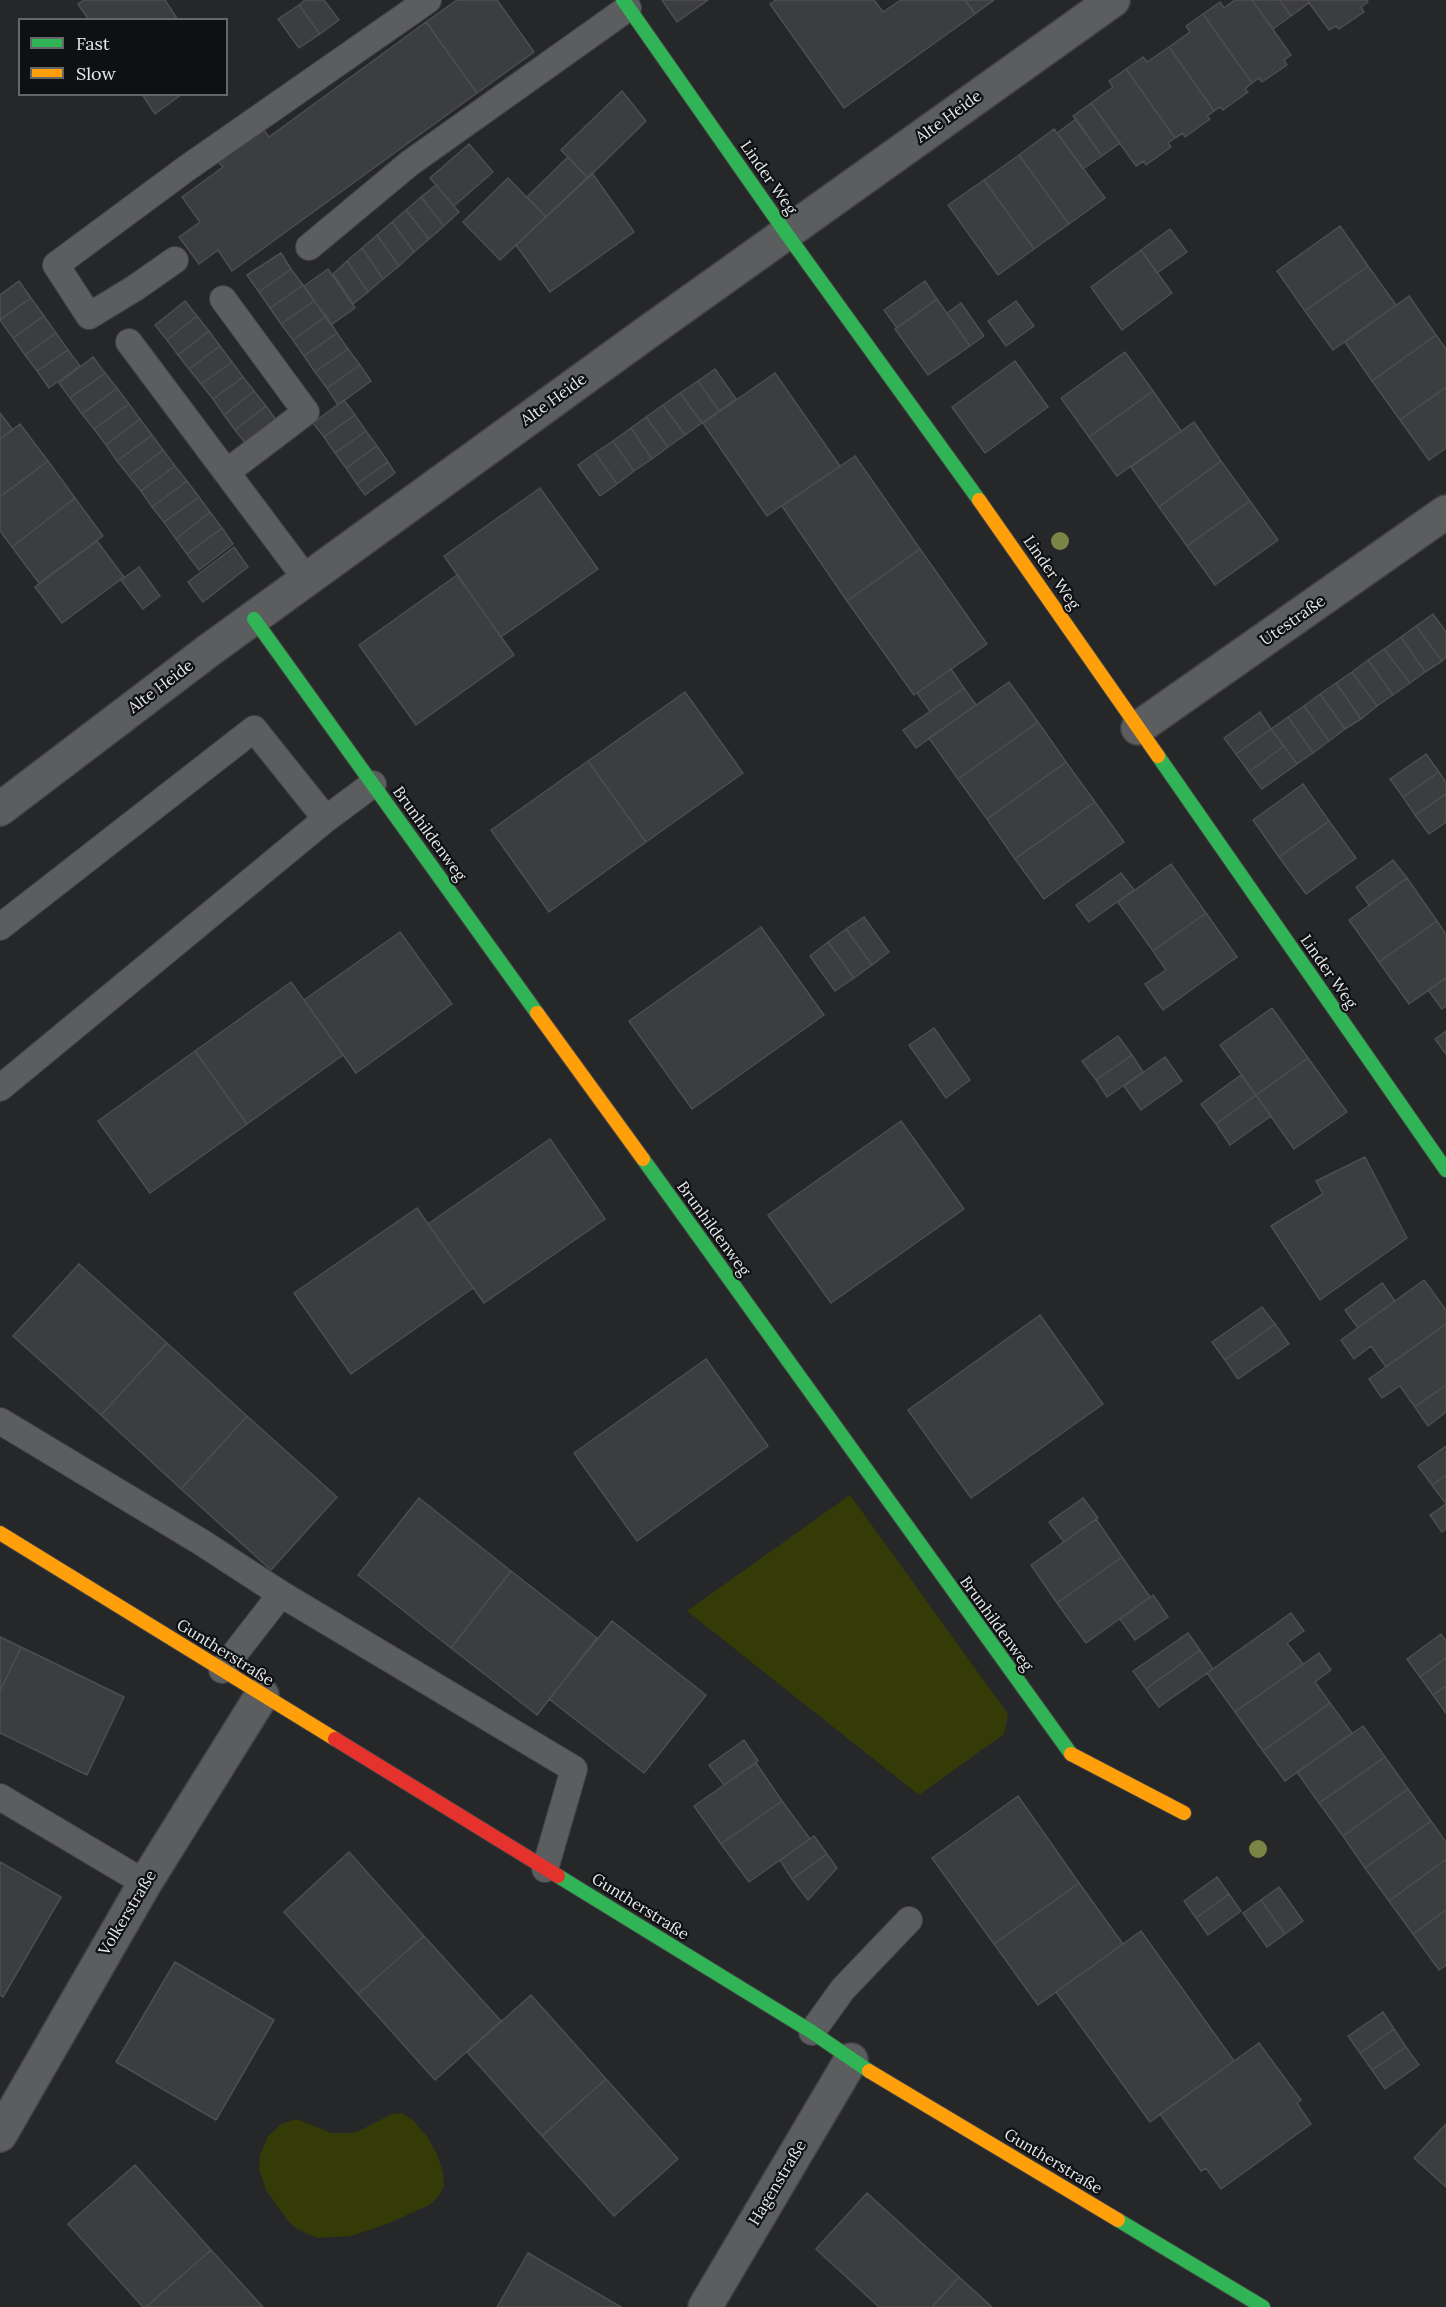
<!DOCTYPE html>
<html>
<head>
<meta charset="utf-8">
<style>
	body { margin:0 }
	#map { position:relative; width:1446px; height:2307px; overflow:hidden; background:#262729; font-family:Lora,serif }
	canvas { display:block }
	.legend { position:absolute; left:18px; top:18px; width:210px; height:78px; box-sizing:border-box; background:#0f1011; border:2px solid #656668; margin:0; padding:8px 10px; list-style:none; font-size:18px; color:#e6e7ea }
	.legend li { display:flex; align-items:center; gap:12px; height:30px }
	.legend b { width:30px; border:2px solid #656668 }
</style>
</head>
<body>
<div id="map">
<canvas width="1446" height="2307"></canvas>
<ul class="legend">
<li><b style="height:8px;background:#30b455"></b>Fast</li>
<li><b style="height:8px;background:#ff9f0a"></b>Slow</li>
</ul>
</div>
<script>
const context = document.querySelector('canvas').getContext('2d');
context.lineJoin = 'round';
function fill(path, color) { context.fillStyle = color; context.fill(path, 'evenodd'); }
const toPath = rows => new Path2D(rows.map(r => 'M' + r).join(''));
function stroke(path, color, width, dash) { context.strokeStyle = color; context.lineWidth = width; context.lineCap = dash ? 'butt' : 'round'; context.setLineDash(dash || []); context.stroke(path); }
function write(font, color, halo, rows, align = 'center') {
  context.font = font + ' Lora,serif'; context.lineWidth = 4.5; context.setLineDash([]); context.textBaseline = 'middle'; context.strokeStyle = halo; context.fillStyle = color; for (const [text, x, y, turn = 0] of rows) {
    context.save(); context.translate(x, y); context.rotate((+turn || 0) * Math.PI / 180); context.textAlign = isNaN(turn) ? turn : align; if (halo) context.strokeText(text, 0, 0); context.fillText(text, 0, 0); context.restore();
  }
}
fill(toPath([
	[850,1495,1008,1714,1004,1734,919,1795,687,1611],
	[402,2113,413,2120,428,2138,438,2156,443,2173,444,2186,438,2197,429,2205,387,2224,351,2236,317,2238,297,2229,288,2221,266,2190,259,2169,260,2155,268,2136,283,2123,297,2119,331,2133,346,2133,357,2132,392,2114]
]), '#353b07');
const building = toPath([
	[84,0,165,0,178,20,89,20,78,4,84,0],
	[305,0,324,0,339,20,320,34,299,5,305,0],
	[457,0,497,0,534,52,477,93,426,22,457,0],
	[662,0,708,0,677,22,662,0],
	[776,0,874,0,883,12,901,0,965,0,975,14,844,108,770,4,776,0],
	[965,0,994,0,975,14,965,0],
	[1235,0,1252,0,1291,55,1284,60,1287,65,1262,82,1259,78,1252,83,1203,14,1220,2,1224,8,1235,0],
	[1252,0,1280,0,1291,16,1273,29,1252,0],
	[1280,0,1307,0,1309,3,1291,16,1280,0],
	[1307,0,1367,0,1368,2,1361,7,1364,12,1339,29,1336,26,1329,30,1307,0],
	[299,5,320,34,299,48,278,19,299,5],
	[1203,14,1252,83,1245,89,1248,92,1223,110,1220,107,1214,111,1169,47,1190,32,1186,26,1203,14],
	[426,22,477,93,232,271,218,250,199,264,179,237,200,222,182,197,223,167,217,160,262,127,269,137,426,22],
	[1169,47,1214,111,1207,116,1210,119,1185,137,1183,133,1175,138,1126,69,1143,57,1147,62,1169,47],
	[1126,69,1175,138,1168,143,1171,147,1146,165,1144,161,1136,166,1091,103,1113,87,1109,81,1126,69],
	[622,91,646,121,588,178,561,150,622,91],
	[142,94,182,94,155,114,142,94],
	[1091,103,1120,143,1102,156,1073,116,1091,103],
	[1076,119,1102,156,1083,169,1057,133,1076,119],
	[1054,129,1105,198,1069,224,1019,155,1054,129],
	[469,144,493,172,454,206,430,178,469,144],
	[1019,155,1069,224,1034,249,984,180,1019,155],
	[568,157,588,178,546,217,527,197,568,157],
	[592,173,634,232,550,292,516,245,592,173],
	[508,178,546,217,500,260,463,222,508,178],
	[984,180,1034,249,998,275,948,205,984,180],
	[436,185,459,212,444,226,421,197,436,185],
	[421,197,444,226,429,239,406,210,421,197],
	[406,210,429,239,414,252,392,222,406,210],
	[392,222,414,252,399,266,377,235,392,222],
	[1340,226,1368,266,1305,311,1277,271,1340,226],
	[1170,229,1187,252,1157,273,1141,250,1170,229],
	[377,235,399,266,383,279,362,248,377,235],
	[362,248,383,279,368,292,347,261,362,248],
	[1141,250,1172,293,1122,330,1091,287,1141,250],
	[281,253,291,269,259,292,247,275,281,253],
	[347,261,368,292,353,304,333,274,347,261],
	[1368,266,1396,305,1333,350,1305,311,1368,266],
	[291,269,303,285,270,308,259,292,291,269],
	[328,269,355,308,331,325,304,286,328,269],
	[19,281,31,298,0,320,0,295,19,281],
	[925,281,937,299,897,328,884,310,925,281],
	[303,285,314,301,281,324,270,308,303,285],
	[1409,296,1436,335,1372,381,1345,342,1409,296],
	[31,298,44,316,13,338,0,320,31,298],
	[937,299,970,346,928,375,895,329,937,299],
	[185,301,197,316,167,340,155,325,185,301],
	[314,301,326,316,293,340,281,324,314,301],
	[1016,301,1034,326,1006,346,988,321,1016,301],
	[961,303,984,336,970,346,947,313,961,303],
	[44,316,56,333,25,355,13,338,44,316],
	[197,316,209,331,178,355,167,340,197,316],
	[326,316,337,333,304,356,293,340,326,316],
	[209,331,220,346,189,369,178,355,209,331],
	[56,333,68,350,37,371,25,355,56,333],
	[337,333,348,349,315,372,304,356,337,333],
	[1436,335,1446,349,1446,387,1400,420,1372,381,1436,335],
	[220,346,232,362,201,384,189,369,220,346],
	[348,349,360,365,327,388,315,372,348,349],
	[68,350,80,366,49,388,37,371,68,350],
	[1125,352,1153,391,1089,437,1061,398,1125,352],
	[93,357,105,373,70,398,59,383,93,357],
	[1015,361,1048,407,985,453,952,407,1015,361],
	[232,362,243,377,213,399,201,384,232,362],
	[360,365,371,381,338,405,327,388,360,365],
	[715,369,736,399,719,411,698,381,715,369],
	[105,373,117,388,82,414,70,398,105,373],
	[775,373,840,466,767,516,703,423,775,373],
	[243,377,254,391,224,415,213,399,243,377],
	[698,381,719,411,702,423,680,393,698,381],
	[1446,387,1446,448,1429,460,1400,420,1446,387],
	[117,388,129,404,94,429,82,414,117,388],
	[254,391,266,406,235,430,224,415,254,391],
	[1153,391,1181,431,1117,476,1089,437,1153,391],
	[680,393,702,423,685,435,663,405,680,393],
	[344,400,355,415,324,437,313,423,344,400],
	[129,404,140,419,106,445,94,429,129,404],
	[663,405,685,435,668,447,646,417,663,405],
	[266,406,277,421,247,445,235,430,266,406],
	[0,413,13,430,0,439,0,413],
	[355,415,366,431,335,453,324,437,355,415],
	[646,417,668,447,652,459,631,428,646,417],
	[140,419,152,435,117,461,106,445,140,419],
	[1194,422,1221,461,1159,507,1131,467,1194,422],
	[20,424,48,461,0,497,0,439,20,424],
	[631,428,652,459,634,471,613,441,631,428],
	[366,431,377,446,346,468,335,453,366,431],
	[152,435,163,450,129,476,117,461,152,435],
	[613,441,634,471,617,484,595,453,613,441],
	[377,446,388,462,357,484,346,468,377,446],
	[163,450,175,466,141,491,129,476,163,450],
	[595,453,617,484,600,496,578,465,595,453],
	[855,456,920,549,847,601,782,506,855,456],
	[48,461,75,498,12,547,0,531,0,497,48,461],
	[1221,461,1250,501,1187,546,1159,507,1221,461],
	[388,462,395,473,365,495,357,484,388,462],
	[175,466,187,481,152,507,141,491,175,466],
	[187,481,199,497,164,522,152,507,187,481],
	[540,488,598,569,501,637,444,556,540,488],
	[199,497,210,512,176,539,164,522,199,497],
	[75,498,103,536,39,583,12,547,75,498],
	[1250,501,1278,540,1215,585,1187,546,1250,501],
	[210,512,222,528,187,554,176,539,210,512],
	[222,528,233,544,199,570,187,554,222,528],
	[97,541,124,577,62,623,35,587,97,541],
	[234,547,248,567,203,602,188,582,234,547],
	[920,549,987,644,914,695,847,601,920,549],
	[139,567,160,596,143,609,121,580,139,567],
	[457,575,514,655,416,725,359,645,457,575],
	[1433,614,1446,632,1446,657,1442,661,1416,626,1433,614],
	[1416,626,1442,661,1425,672,1401,637,1416,626],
	[1401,637,1425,672,1410,683,1384,649,1401,637],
	[1384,649,1410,683,1393,695,1368,660,1384,649],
	[1368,660,1393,695,1377,706,1352,672,1368,660],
	[951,669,964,688,930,711,917,693,951,669],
	[1352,672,1377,706,1361,719,1336,683,1352,672],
	[1009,682,1038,722,958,779,929,738,1009,682],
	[1336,683,1361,719,1345,729,1320,694,1336,683],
	[964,688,976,705,916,748,903,730,964,688],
	[685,692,743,773,646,842,588,761,685,692],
	[1320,694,1345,729,1329,741,1304,706,1320,694],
	[1304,706,1329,741,1313,753,1288,717,1304,706],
	[1260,712,1271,729,1236,754,1224,738,1260,712],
	[1288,717,1313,753,1297,764,1271,729,1288,717],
	[1038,722,1066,762,987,819,958,779,1038,722],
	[1271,729,1284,746,1249,772,1236,754,1271,729],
	[1284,746,1297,764,1262,789,1249,772,1284,746],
	[1426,754,1439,772,1403,797,1390,779,1426,754],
	[588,761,646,842,549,912,491,830,588,761],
	[1066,762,1095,802,1015,859,987,819,1066,762],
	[1439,772,1446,782,1446,794,1415,815,1403,797,1439,772],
	[1303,784,1329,821,1279,857,1253,820,1303,784],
	[1446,794,1446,822,1429,834,1415,815,1446,794],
	[1095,802,1124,842,1044,899,1015,859,1095,802],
	[1329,821,1356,858,1306,894,1279,857,1329,821],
	[1393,860,1407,878,1369,905,1356,887,1393,860],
	[1171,864,1206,913,1153,951,1118,902,1171,864],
	[1121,873,1134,890,1089,922,1076,905,1121,873],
	[1407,878,1437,921,1379,962,1349,920,1407,878],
	[1206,913,1237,957,1163,1010,1145,984,1166,970,1153,951,1206,913],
	[864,917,889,952,872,965,846,929,864,917],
	[1437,921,1446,934,1446,978,1409,1004,1379,962,1437,921],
	[761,927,824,1015,692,1109,629,1021,761,927],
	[846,929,872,965,854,978,828,942,846,929],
	[400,932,452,1004,356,1073,304,1000,400,932],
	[828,942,854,978,835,991,810,956,828,942],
	[1446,978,1446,1006,1442,1009,1428,990,1446,978],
	[291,982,343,1055,247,1124,195,1051,291,982],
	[1272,1008,1308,1058,1256,1095,1220,1045,1272,1008],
	[934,1028,970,1080,946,1098,909,1045,934,1028],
	[1446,1031,1446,1054,1435,1039,1446,1031],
	[1118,1036,1132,1055,1096,1080,1082,1061,1118,1036],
	[195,1051,247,1124,150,1193,98,1121,195,1051],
	[1132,1055,1143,1072,1107,1097,1096,1080,1132,1055],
	[1165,1057,1182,1081,1141,1110,1124,1086,1165,1057],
	[1308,1058,1347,1112,1294,1149,1256,1095,1308,1058],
	[1241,1075,1256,1095,1216,1124,1201,1104,1241,1075],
	[1256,1095,1271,1116,1230,1145,1216,1124,1256,1095],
	[901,1121,964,1209,831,1303,768,1215,901,1121],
	[550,1139,605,1219,484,1303,428,1224,550,1139],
	[1365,1157,1407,1238,1320,1300,1271,1226,1323,1194,1316,1181,1365,1157],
	[417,1208,473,1288,351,1374,294,1293,417,1208],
	[79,1264,167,1343,101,1415,13,1336,79,1264],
	[1424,1280,1446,1310,1446,1324,1386,1367,1371,1346,1354,1359,1341,1340,1424,1280],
	[1382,1283,1395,1301,1358,1328,1345,1310,1382,1283],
	[1262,1307,1275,1324,1225,1360,1212,1342,1262,1307],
	[1040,1315,1103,1404,971,1498,908,1410,1040,1315],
	[1275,1324,1289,1344,1238,1379,1225,1360,1275,1324],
	[1446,1324,1446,1385,1415,1407,1400,1386,1382,1398,1369,1379,1446,1324],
	[167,1343,247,1416,181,1489,101,1415,167,1343],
	[706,1359,768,1446,637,1541,574,1453,706,1359],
	[1446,1385,1446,1412,1428,1426,1415,1407,1446,1385],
	[247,1416,337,1497,271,1570,181,1489,247,1416],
	[1446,1446,1446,1475,1432,1485,1418,1466,1446,1446],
	[1446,1475,1446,1504,1432,1485,1446,1475],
	[419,1498,511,1571,451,1648,358,1575,419,1498],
	[1083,1498,1098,1518,1064,1542,1049,1522,1083,1498],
	[1446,1504,1446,1529,1442,1532,1430,1515,1446,1504],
	[1096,1519,1122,1557,1057,1603,1031,1565,1096,1519],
	[1122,1557,1150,1597,1086,1643,1057,1603,1122,1557],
	[511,1571,597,1638,537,1715,451,1648,511,1571],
	[1153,1595,1168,1617,1135,1640,1120,1619,1153,1595],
	[1291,1613,1304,1631,1287,1643,1303,1664,1235,1712,1207,1673,1291,1613],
	[612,1621,706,1695,644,1773,549,1699,612,1621],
	[1188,1633,1200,1650,1146,1689,1133,1671,1188,1633],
	[1441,1634,1446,1641,1446,1658,1420,1677,1407,1659,1441,1634],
	[0,1637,21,1647,0,1691,0,1637],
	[21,1647,124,1697,87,1775,0,1733,0,1691,21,1647],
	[1200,1650,1213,1669,1159,1707,1146,1689,1200,1650],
	[1319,1653,1331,1670,1315,1682,1330,1703,1263,1751,1235,1712,1319,1653],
	[1446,1658,1446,1686,1433,1695,1420,1677,1446,1658],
	[1446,1686,1446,1713,1433,1695,1446,1686],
	[1330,1703,1352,1733,1285,1781,1263,1751,1330,1703],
	[1363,1726,1385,1757,1319,1803,1297,1772,1363,1726],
	[744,1740,758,1761,724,1785,709,1765,744,1740],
	[1385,1757,1408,1789,1343,1836,1319,1803,1385,1757],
	[756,1763,782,1801,721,1844,694,1806,756,1763],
	[1408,1789,1431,1821,1365,1868,1343,1836,1408,1789],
	[1018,1796,1079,1883,994,1944,932,1858,1018,1796],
	[782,1801,810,1839,749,1882,721,1844,782,1801],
	[1431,1821,1446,1842,1446,1859,1389,1901,1365,1868,1431,1821],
	[814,1836,827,1854,792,1879,780,1860,814,1836],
	[349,1852,424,1936,358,1994,284,1912,349,1852],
	[827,1854,837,1868,808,1900,792,1879,827,1854],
	[1446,1859,1446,1910,1413,1934,1389,1901,1446,1859],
	[0,1862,61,1897,3,1997,0,1995,0,1862],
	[1217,1877,1229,1894,1196,1918,1184,1901,1217,1877],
	[1079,1883,1123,1944,1038,2005,994,1944,1079,1883],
	[1279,1887,1303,1921,1285,1934,1261,1900,1279,1887],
	[1229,1894,1241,1911,1208,1935,1196,1918,1229,1894],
	[1261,1900,1285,1934,1267,1947,1243,1913,1261,1900],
	[1446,1910,1446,1965,1439,1970,1413,1934,1446,1910],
	[1141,1931,1234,2061,1150,2122,1056,1992,1141,1931],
	[424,1936,501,2021,435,2080,358,1994,424,1936],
	[175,1962,274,2020,216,2120,116,2062,175,1962],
	[531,1995,606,2079,542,2136,467,2052,531,1995],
	[1383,2012,1394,2029,1360,2053,1348,2036,1383,2012],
	[1394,2029,1406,2047,1372,2070,1360,2053,1394,2029],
	[1259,2043,1301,2100,1297,2103,1311,2124,1221,2189,1206,2168,1201,2171,1160,2114,1259,2043],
	[1406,2047,1419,2065,1385,2089,1372,2070,1406,2047],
	[606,2079,678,2159,614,2216,542,2136,606,2079],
	[1446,2124,1446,2187,1414,2158,1446,2124],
	[135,2165,211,2250,146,2307,143,2307,68,2224,135,2165],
	[867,2193,959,2277,932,2307,879,2307,816,2249,867,2193],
	[211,2250,263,2307,146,2307,211,2250],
	[528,2253,621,2307,497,2307,528,2253],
	[959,2277,992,2307,932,2307,959,2277]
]);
fill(building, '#3c3d3e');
stroke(building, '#4d4e50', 1.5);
const lane = toPath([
	[309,247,410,163,628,8],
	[175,260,135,288,89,316,56,265,187,168,428,0],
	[223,299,306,412,228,471],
	[129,342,307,580],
	[0,927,254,729,326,819],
	[0,1088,326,819,373,784],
	[0,1421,201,1542,281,1594,574,1769,545,1869],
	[222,1670,281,1594],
	[0,1797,145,1883],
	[812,2032,843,1989,909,1920]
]);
const street = toPath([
	[1138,728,1446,512],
	[0,809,208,651,645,334,1113,0],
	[0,2135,145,1883,262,1695],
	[705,2307,851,2060]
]);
const fast = toPath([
	[623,0,786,233,979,500],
	[254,619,537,1013],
	[1158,756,1446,1170],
	[643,1159,1071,1754],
	[558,1876,812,2032,869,2071],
	[1118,2220,1263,2307]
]);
const slow = toPath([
	[979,500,1158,756],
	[537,1013,643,1159],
	[0,1533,335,1739],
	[1071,1754,1184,1813],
	[869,2071,1118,2220]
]);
const jam = toPath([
	[335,1739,558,1876]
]);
stroke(lane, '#434345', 28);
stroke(street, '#434345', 36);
stroke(fast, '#434345', 16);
stroke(slow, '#434345', 16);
stroke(jam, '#434345', 16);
stroke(lane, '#5c5d5e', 26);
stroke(street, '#5c5d5e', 33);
stroke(fast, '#30b455', 14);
stroke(slow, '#ff9f0a', 14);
stroke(jam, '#e5322d', 14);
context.fillStyle = '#7b8444';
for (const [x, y] of [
	[1060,541],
	[1258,1849]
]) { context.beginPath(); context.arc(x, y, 9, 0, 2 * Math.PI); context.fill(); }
write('16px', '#e6e7ea', '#0f1011', [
	["Alte Heide",949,117,-36],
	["Linder Weg",768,178,55],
	["Alte Heide",554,400,-36],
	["Linder Weg",1051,573,55],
	["Utestraße",1293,621,-35],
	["Alte Heide",161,687,-37],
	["Brunhildenweg",429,834,54],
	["Linder Weg",1328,972,55],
	["Brunhildenweg",713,1229,54],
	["Brunhildenweg",996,1624,54],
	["Guntherstraße",225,1653,32],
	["Guntherstraße",640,1907,32],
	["Volkerstraße",128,1913,-59],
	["Guntherstraße",1053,2162,31],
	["Hagenstraße",778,2183,-59]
]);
</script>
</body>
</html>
